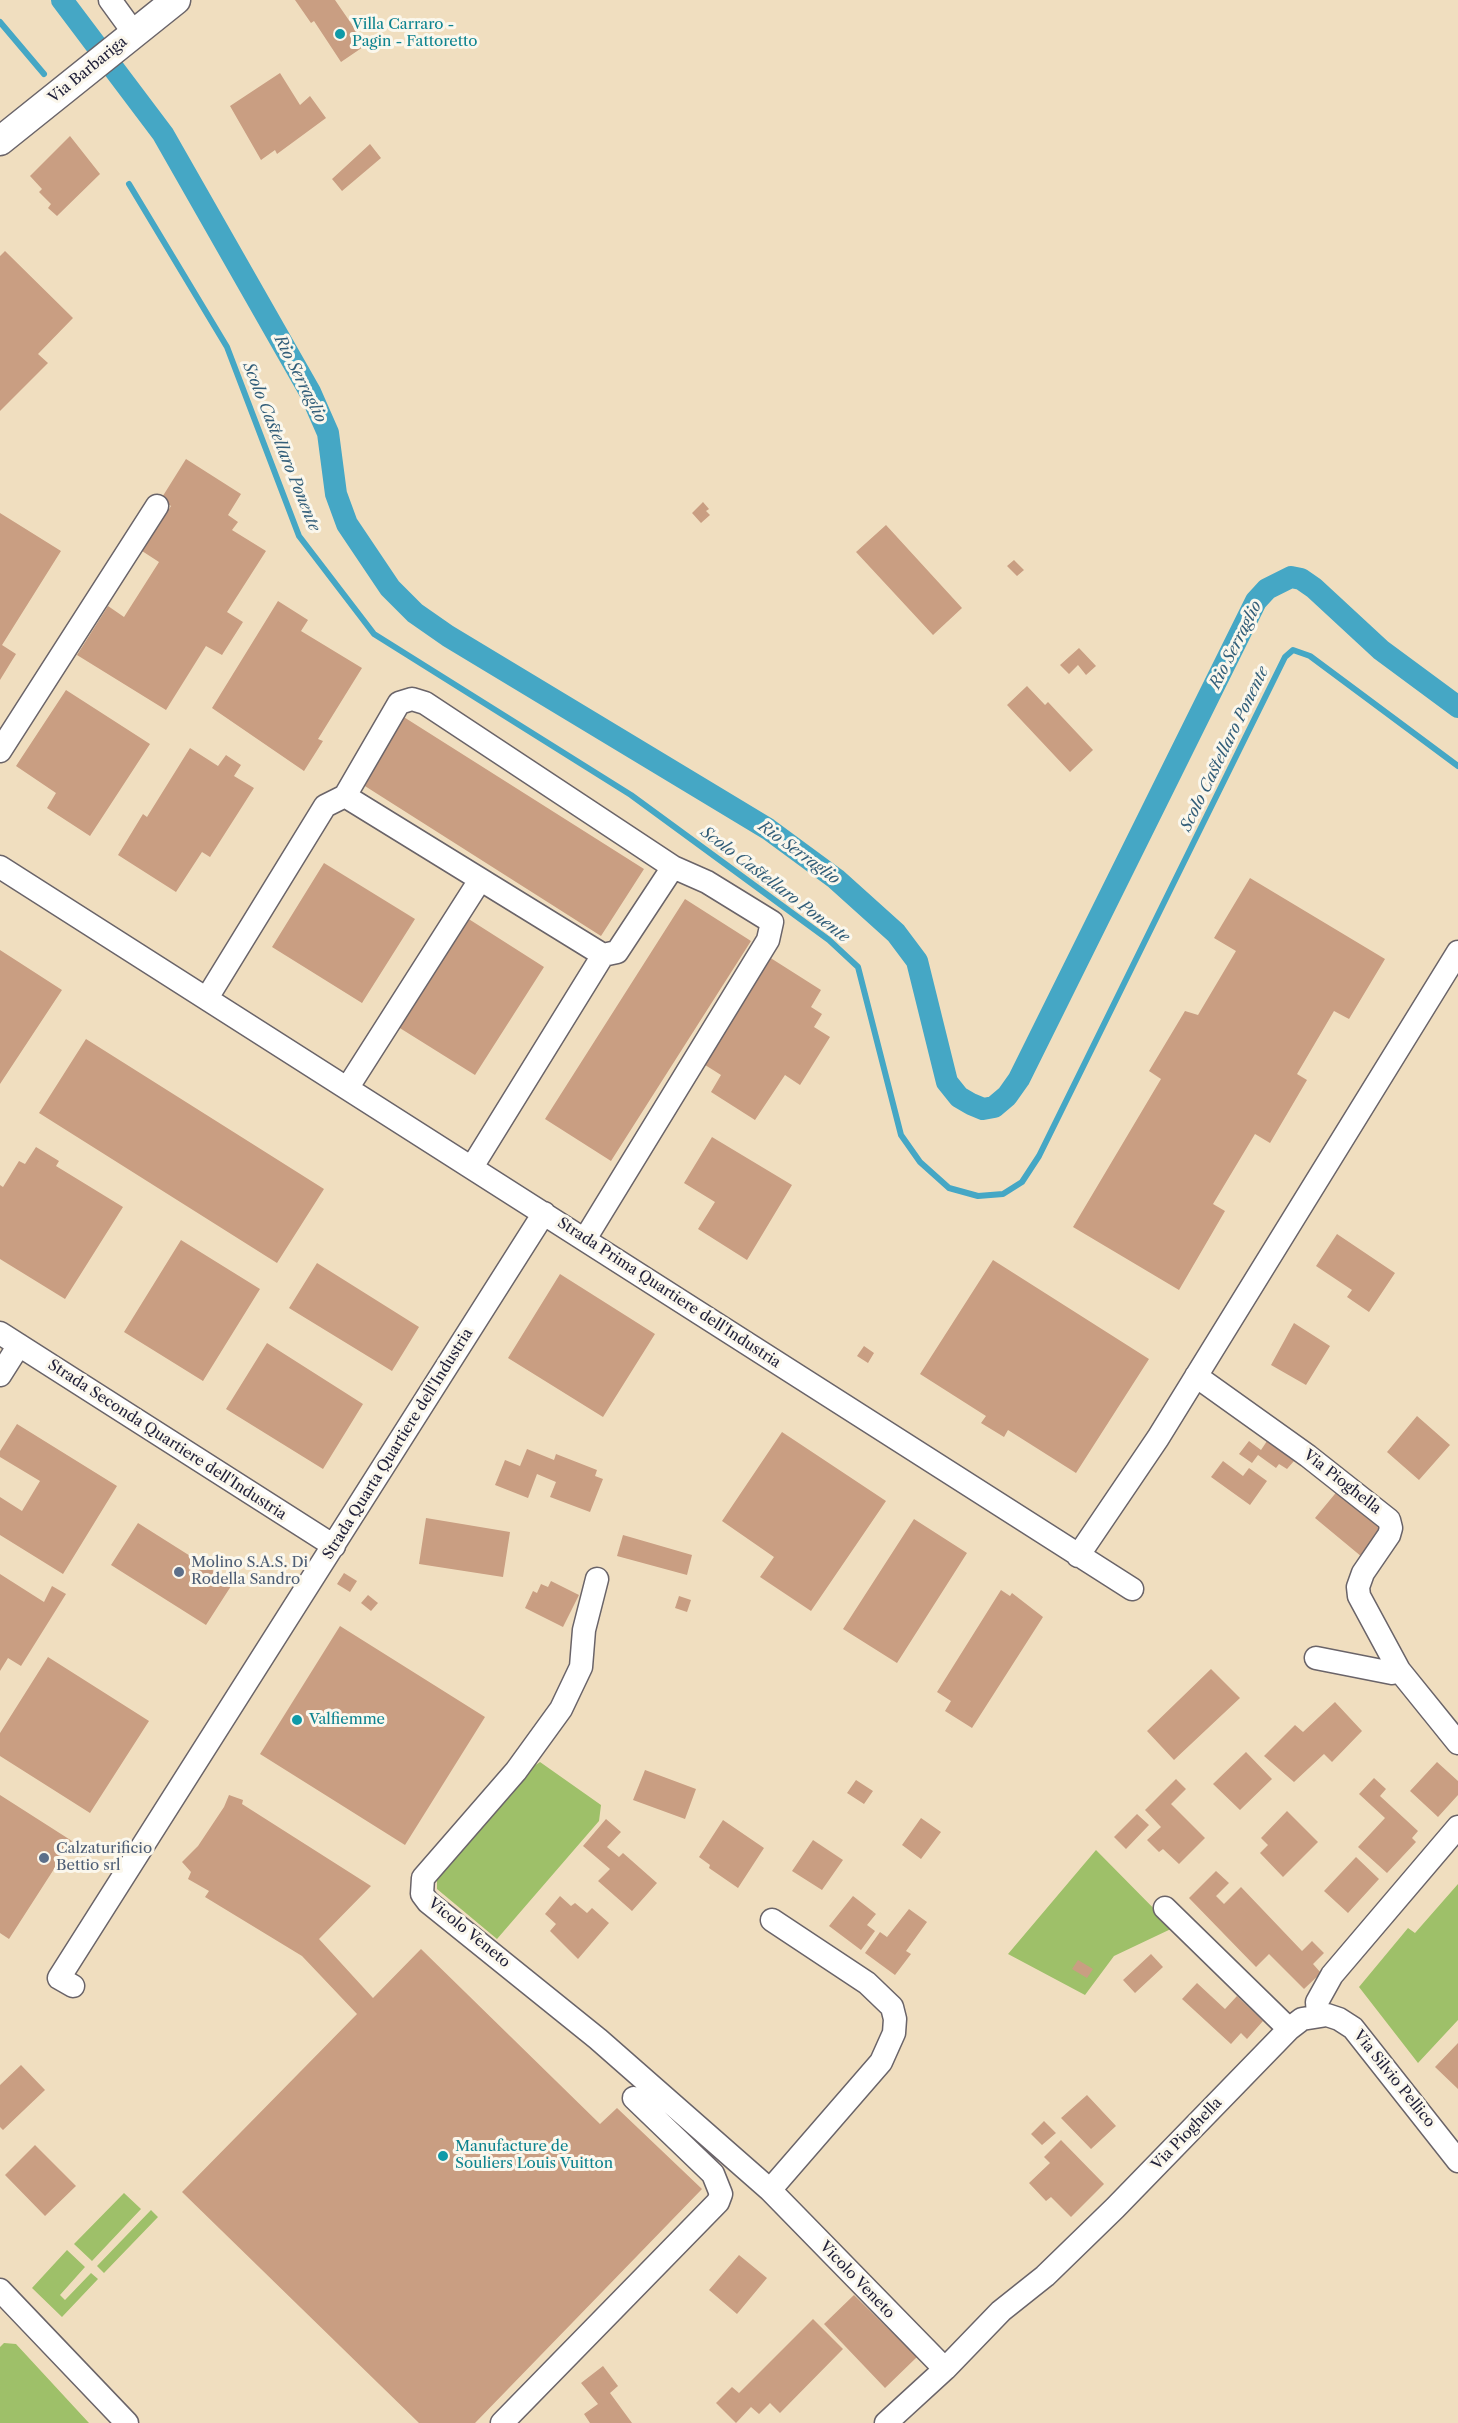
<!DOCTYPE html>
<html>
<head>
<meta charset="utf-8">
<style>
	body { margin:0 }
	canvas { display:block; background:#f0debf }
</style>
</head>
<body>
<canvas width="1458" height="2423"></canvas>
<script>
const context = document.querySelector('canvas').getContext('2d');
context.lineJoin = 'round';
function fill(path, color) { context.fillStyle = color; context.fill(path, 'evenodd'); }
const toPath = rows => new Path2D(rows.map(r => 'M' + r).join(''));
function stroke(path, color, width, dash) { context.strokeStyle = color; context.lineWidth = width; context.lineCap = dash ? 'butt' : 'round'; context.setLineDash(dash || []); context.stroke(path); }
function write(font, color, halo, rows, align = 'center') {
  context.font = font + ' "Libre Caslon Text",serif'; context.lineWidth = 6; context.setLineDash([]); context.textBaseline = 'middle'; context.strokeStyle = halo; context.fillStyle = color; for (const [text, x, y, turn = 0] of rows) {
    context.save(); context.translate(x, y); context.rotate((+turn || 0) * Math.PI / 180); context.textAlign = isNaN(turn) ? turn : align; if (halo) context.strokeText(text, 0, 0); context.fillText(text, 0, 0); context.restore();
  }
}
fill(toPath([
	[540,1762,601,1805,599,1821,497,1939,437,1889,437,1879,531,1768],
	[1096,1850,1173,1928,1114,1956,1085,1995,1008,1954],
	[1458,1884,1458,2020,1418,2063,1359,1987,1408,1928,1415,1933],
	[124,2193,141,2209,92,2261,74,2244],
	[151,2210,158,2217,104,2273,97,2266],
	[67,2250,85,2267,60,2295,65,2300,91,2273,98,2279,62,2317,32,2288],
	[4,2343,16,2344,89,2423,0,2423,0,2347]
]), '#9ec069');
stroke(toPath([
	[0,22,44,74],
	[129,184,227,347,299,536,374,634,631,795,829,940,858,967,901,1135,920,1162,949,1188,978,1196,1003,1194,1022,1182,1039,1156,1285,657,1293,650,1310,656,1458,766]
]), '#45a7c5', 6);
stroke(toPath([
	[62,0,163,134,310,392,328,433,336,494,347,524,390,588,415,613,448,636,768,829,836,879,896,933,917,961,947,1082,959,1097,971,1104,983,1109,994,1107,1007,1096,1019,1079,1256,601,1267,589,1291,577,1301,579,1314,588,1381,650,1458,707]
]), '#45a7c5', 22);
fill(toPath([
	[295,0,335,0,366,45,341,62,314,21,311,23],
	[280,73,300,105,310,96,326,118,277,154,275,150,261,160,230,106],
	[70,136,100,174,57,216,48,208,51,204,39,192,42,189,30,176],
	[370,144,381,158,342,191,332,179],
	[5,251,73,318,38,354,48,363,0,411,0,256],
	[186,459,241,494,228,515,238,522,232,530,266,551,227,612,243,622,222,655,206,646,166,710,77,655,108,606,124,617,159,562,142,551,171,506,161,499],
	[703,502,709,509,706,511,710,515,701,523,692,513],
	[0,513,61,551,2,645,16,654,0,680],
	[886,525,962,608,933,635,856,552],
	[1014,560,1024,570,1017,576,1007,566],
	[278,601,308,620,301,631,362,668,318,739,323,741,304,771,212,708],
	[1079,648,1096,666,1086,675,1078,665,1069,674,1060,665],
	[1027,686,1045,705,1048,702,1093,750,1070,772,1007,705],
	[66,690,150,744,90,836,47,808,56,793,16,766],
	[399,714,644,869,601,936,357,781],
	[190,748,218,766,226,755,241,765,234,776,254,788,210,857,202,852,176,892,118,855,143,814,147,817],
	[324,863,415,919,362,1003,272,947],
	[1250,878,1385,959,1349,1019,1334,1011,1297,1074,1307,1080,1270,1143,1255,1134,1213,1204,1225,1211,1179,1290,1073,1227,1161,1079,1149,1071,1185,1011,1198,1015,1236,951,1214,938],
	[685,899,751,941,611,1161,545,1119],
	[464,916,544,967,475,1075,395,1025],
	[0,950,62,990,0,1084],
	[769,957,821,990,811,1007,822,1014,814,1027,830,1037,800,1085,785,1075,755,1120,711,1092,721,1075,702,1063],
	[86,1039,324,1189,277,1263,39,1113],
	[712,1137,792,1185,747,1260,698,1229,715,1202,684,1183],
	[36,1147,59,1161,56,1166,123,1207,65,1299,0,1259,0,1185,3,1187,19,1161,25,1164],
	[1337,1234,1395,1273,1369,1312,1347,1297,1352,1290,1316,1266],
	[181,1240,260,1289,203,1381,124,1332],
	[993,1260,1149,1359,1076,1473,1008,1430,1004,1437,981,1423,986,1416,920,1374],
	[317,1263,419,1327,392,1371,289,1308],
	[560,1274,655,1334,603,1417,508,1358],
	[1294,1323,1330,1346,1306,1385,1271,1365],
	[267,1343,363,1404,323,1469,226,1409],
	[864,1346,874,1353,868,1363,857,1356],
	[1417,1416,1450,1445,1419,1480,1387,1452],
	[17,1424,117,1486,63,1574,0,1535,0,1497,22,1511,40,1481,0,1457,0,1451],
	[782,1432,886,1501,811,1611,760,1577,774,1557,722,1521],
	[1249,1441,1261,1450,1267,1441,1294,1461,1287,1469,1279,1464,1276,1468,1258,1455,1252,1463,1239,1454],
	[527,1449,554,1460,556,1454,597,1470,595,1476,603,1479,590,1512,550,1497,556,1482,537,1474,528,1498,495,1485,505,1460,520,1466],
	[1223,1461,1243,1476,1249,1468,1267,1481,1250,1505,1211,1477],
	[1339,1489,1386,1528,1362,1557,1315,1518],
	[426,1518,510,1532,503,1577,419,1564],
	[914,1519,967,1553,897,1663,843,1629],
	[138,1523,233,1583,206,1625,111,1565],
	[623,1535,692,1555,687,1575,617,1556],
	[344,1573,357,1581,350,1592,337,1584],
	[0,1574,44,1602,52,1586,66,1594,21,1666,8,1658,0,1671],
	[551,1581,579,1595,563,1627,525,1608,533,1591,537,1593,541,1584,548,1587],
	[1001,1590,1010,1596,1012,1593,1043,1617,972,1728,945,1711,951,1701,937,1692],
	[368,1595,378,1603,371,1611,361,1603],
	[679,1596,691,1600,687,1612,675,1608],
	[340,1626,485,1717,405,1845,260,1754],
	[48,1657,149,1721,90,1813,0,1756,0,1733],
	[1211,1669,1240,1698,1174,1760,1147,1731],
	[1335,1702,1362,1731,1332,1762,1324,1754,1294,1782,1264,1756,1295,1725,1303,1732],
	[1246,1752,1272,1779,1240,1810,1213,1784],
	[1437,1762,1458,1781,1458,1795,1438,1817,1410,1791],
	[645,1770,696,1789,685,1819,633,1800],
	[1374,1778,1386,1789,1380,1796,1418,1831,1412,1838,1416,1842,1387,1873,1358,1847,1385,1818,1359,1794],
	[1176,1779,1186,1789,1171,1804,1205,1838,1179,1864,1163,1849,1159,1852,1147,1840,1161,1827,1145,1810],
	[856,1780,873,1791,864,1804,847,1793],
	[0,1795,72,1841,9,1939,0,1933],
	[229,1795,243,1800,242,1804,371,1886,319,1939,373,1998,421,1949,600,2124,617,2108,702,2189,475,2423,419,2423,182,2192,357,2014,302,1956,205,1897,209,1891,188,1879,191,1872,182,1862,198,1846,224,1807],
	[1287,1811,1318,1842,1283,1877,1260,1853,1268,1845,1261,1838],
	[1137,1814,1149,1825,1126,1849,1114,1837],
	[921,1818,941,1832,921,1859,902,1845],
	[606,1819,621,1832,607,1847,619,1857,623,1853,657,1883,632,1911,598,1881,610,1869,583,1846],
	[723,1820,764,1848,738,1888,709,1868,710,1865,699,1857],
	[813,1840,843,1860,822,1890,792,1871],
	[1356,1857,1379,1879,1348,1913,1324,1891],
	[1216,1871,1229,1883,1216,1896,1224,1904,1241,1887,1302,1951,1312,1941,1324,1953,1313,1964,1321,1973,1304,1989,1269,1954,1256,1967,1189,1898],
	[560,1896,571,1906,575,1903,587,1913,592,1908,609,1923,578,1959,550,1931,556,1924,545,1914],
	[853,1896,876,1914,867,1925,875,1931,861,1950,829,1926],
	[909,1909,927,1922,906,1951,911,1954,895,1975,865,1953,880,1932,887,1937],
	[1151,1954,1163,1967,1135,1993,1123,1980],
	[1078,1960,1093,1969,1087,1978,1072,1969],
	[1197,1983,1225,2009,1237,1996,1263,2021,1247,2039,1241,2033,1231,2044,1182,1999],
	[1458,2043,1458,2089,1435,2067],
	[21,2065,45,2090,3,2130,0,2127,0,2085],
	[1087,2095,1116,2126,1091,2149,1061,2118],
	[1044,2121,1056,2133,1042,2145,1031,2134],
	[1061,2140,1104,2184,1071,2217,1051,2197,1046,2201,1029,2183,1050,2163,1044,2157],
	[35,2145,76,2186,45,2216,5,2175],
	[739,2255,767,2278,737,2314,709,2290],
	[854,2295,917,2357,885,2388,824,2324],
	[813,2319,843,2349,780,2413,770,2403,759,2414,751,2407,736,2423,716,2403,732,2387,739,2393],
	[603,2366,618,2386,610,2393,632,2423,590,2423,584,2414,598,2404,581,2383]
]), '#c99e82');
const minor = toPath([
	[110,0,134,33],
	[0,751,157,506],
	[0,867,1132,1589],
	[207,998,325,806,345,796,603,955,617,952,673,867,425,703,412,699,399,703,345,796],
	[348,1087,480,880],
	[472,1167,603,955],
	[585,1239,768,940,772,922,707,882,673,867],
	[0,1333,334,1546],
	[0,1375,19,1345],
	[1196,1376,1308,1456,1389,1520,1391,1528,1389,1535,1363,1573,1358,1587,1359,1596,1399,1670,1458,1743],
	[1078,1556,1158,1438,1458,952],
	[597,1579,584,1630,581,1667,561,1709,516,1771,423,1878,422,1894,428,1902,598,2039,770,2190,945,2369],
	[1316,1658,1392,1673,1399,1670],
	[1165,1908,1289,2029],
	[73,1986,59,1978,544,1213],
	[1318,2015,1317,2002,1332,1975,1458,1827],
	[770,2190,881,2062,894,2033,895,2019,892,2007,867,1983,772,1920],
	[0,2290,127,2423],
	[502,2423,718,2202,721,2194,713,2174,634,2098],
	[886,2423,945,2369,1001,2311,1045,2276,1115,2208,1289,2029,1302,2019,1327,2015,1339,2019,1353,2028,1458,2161]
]);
const major = toPath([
	[0,141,176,0]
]);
stroke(minor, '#6a6469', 25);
stroke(major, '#6a6469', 31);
stroke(minor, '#fff', 22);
stroke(major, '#fff', 28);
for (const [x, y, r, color] of [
	[340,34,6,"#0f9aa8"],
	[179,1572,6,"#5c6f8a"],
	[297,1720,6,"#0f9aa8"],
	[44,1858,6,"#5c6f8a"],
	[443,2156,6,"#0f9aa8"]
]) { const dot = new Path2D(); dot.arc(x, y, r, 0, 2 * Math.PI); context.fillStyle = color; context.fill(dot); stroke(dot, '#fbf7ec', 2); }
write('15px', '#0d838f', '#fbf7ec', [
	["Villa Carraro -",352,25],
	["Pagin - Fattoretto",352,42],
	["Valfiemme",309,1720],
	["Manufacture de",455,2147],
	["Souliers Louis Vuitton",455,2164]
], 'left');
write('15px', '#22223b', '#fbf7ec', [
	["Via Barbariga",88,70,-39],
	["Strada Prima Quartiere dell'Industria",669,1293,33],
	["Strada Seconda Quartiere dell'Industria",167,1440,33],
	["Strada Quarta Quartiere dell'Industria",398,1444,-58],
	["Via Pioghella",1342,1482,38],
	["Vicolo Veneto",469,1933,39],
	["Via Silvio Pellico",1394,2079,51],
	["Via Pioghella",1187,2134,-46],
	["Vicolo Veneto",857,2280,46]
]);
write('15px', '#4e5e75', '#fbf7ec', [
	["Molino S.A.S. Di",191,1563],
	["Rodella Sandro",191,1580],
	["Calzaturificio",56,1849],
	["Bettio srl",56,1866]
], 'left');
write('italic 16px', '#325e79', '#fbf7ec', [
	["Rio Serraglio",300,379,63],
	["Scolo Castellaro Ponente",281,447,68],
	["Rio Serraglio",1236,645,-63],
	["Scolo Castellaro Ponente",1225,749,-64],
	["Rio Serraglio",799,853,36],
	["Scolo Castellaro Ponente",775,885,37]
]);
</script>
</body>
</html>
